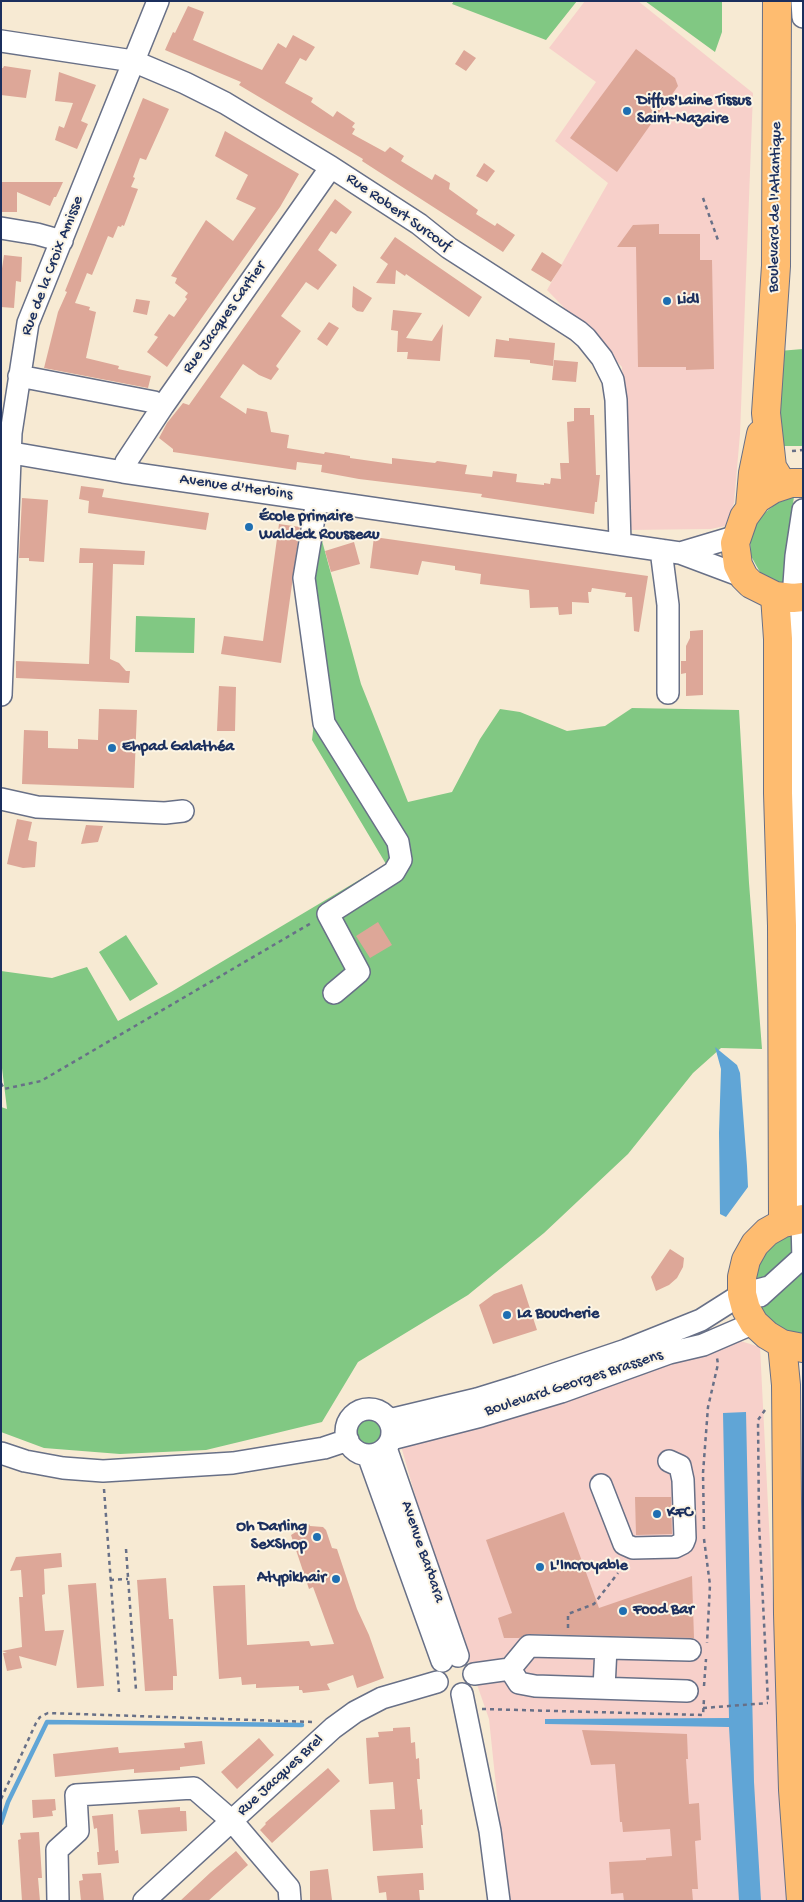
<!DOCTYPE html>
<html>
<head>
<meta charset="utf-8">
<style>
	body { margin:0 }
	#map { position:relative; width:804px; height:1902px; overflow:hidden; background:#f7ead3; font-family:"Gochi Hand",sans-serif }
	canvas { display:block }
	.frame { position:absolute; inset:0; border:2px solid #1b2f5e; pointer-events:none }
</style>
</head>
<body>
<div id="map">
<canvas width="804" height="1902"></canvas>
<div class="frame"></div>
</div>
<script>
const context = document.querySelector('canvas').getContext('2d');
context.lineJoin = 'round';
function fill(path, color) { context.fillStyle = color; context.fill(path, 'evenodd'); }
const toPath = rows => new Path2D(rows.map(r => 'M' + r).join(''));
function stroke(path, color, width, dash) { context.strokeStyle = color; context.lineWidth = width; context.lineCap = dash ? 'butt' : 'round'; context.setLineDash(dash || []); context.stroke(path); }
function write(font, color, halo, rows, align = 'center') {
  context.font = font + ' "Gochi Hand",sans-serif'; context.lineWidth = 4; context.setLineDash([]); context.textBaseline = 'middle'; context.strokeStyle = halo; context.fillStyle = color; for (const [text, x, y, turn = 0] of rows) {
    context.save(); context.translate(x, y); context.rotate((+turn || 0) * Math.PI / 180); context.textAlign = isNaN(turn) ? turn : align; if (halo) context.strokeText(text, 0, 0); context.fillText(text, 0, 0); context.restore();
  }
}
fill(toPath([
	[585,1,638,1,753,93,740,434,734,503,725,526,711,529,628,530,622,367,547,290,608,183,555,141,596,82,549,48],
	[721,1335,760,1347,788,1901,508,1901,489,1719,433,1558,397,1432]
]), '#f7d0ca');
fill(toPath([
	[454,1,577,1,546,40,452,4],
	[645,1,722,1,722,32,715,52],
	[803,349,803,446,779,446,779,351],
	[794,497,785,557,784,586,761,574,751,556,750,540,753,527,762,515,777,503],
	[321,537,361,684,408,802,452,792,480,739,500,709,520,712,567,731,605,726,632,708,739,710,749,883,762,1049,721,1048,693,1073,628,1154,544,1233,468,1295,358,1362,322,1422,206,1450,120,1454,44,1448,1,1432,1,1107,7,1109,1,1060,1,971,52,978,87,967,118,1021,171,992,386,864,312,740,316,705,300,587],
	[136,616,195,618,194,653,135,652],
	[126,935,158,984,130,1001,99,952],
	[803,1229,803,1336,791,1334,776,1326,764,1314,757,1299,754,1282,757,1265,765,1250,777,1239],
	'355 1432a14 14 0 1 1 28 0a14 14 0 1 1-28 0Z'
]), '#81c883');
fill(toPath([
	[715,1047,737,1065,740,1073,747,1166,748,1187,726,1217,720,1214,719,1133,721,1069],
	[746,1412,754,1782,761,1901,739,1901,729,1727,545,1724,545,1719,729,1718,723,1413]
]), '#60a5d6');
stroke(toPath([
	[1,1823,8,1802,47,1722,302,1725]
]), '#60a5d6', 4.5);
fill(toPath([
	[188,6,204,12,193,40,262,70,278,43,286,48,293,35,315,47,306,61,300,58,285,83,313,98,311,102,333,117,337,111,355,123,352,127,355,129,352,134,385,152,390,147,404,156,401,161,432,180,435,174,450,183,449,189,478,210,476,214,495,226,497,223,515,235,503,252,362,161,363,159,239,85,241,82,165,50,173,32,175,33],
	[636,49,675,78,678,86,617,172,570,138],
	[464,50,476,58,466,71,455,64],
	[4,66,31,70,26,98,1,95,1,68,3,68],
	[59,72,96,85,81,121,88,124,77,149,55,140,59,126,64,128,73,103,55,101],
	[143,98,169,109,146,160,140,158,133,177,135,178,131,187,138,189,124,226,122,225,121,227,118,226,113,238,108,236,92,275,87,273,75,303,90,307,89,310,96,312,86,358,119,366,118,369,151,376,148,388,44,368,58,312,67,292,65,291],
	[225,131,299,174,280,207,167,367,147,352,158,337,154,335,169,314,174,317,187,299,185,297,188,293,175,283,177,278,171,276,206,220,233,241,256,208,236,199,248,175,215,156],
	[484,163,495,171,487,182,476,176],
	[1,182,63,182,56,197,54,197,50,206,17,192,17,212,1,212],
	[335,199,352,212,336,234,331,231,318,250,337,265,318,290,306,282,281,316,301,331,276,366,279,369,271,380,259,375,243,364,220,397,246,414,247,408,267,412,271,432,289,435,287,448,324,454,325,452,350,456,350,458,392,464,392,458,435,463,437,461,467,465,465,474,492,477,493,471,517,474,516,482,544,485,544,483,550,484,551,478,561,479,560,463,569,463,567,422,574,421,574,408,590,408,590,415,594,415,596,475,600,475,597,502,595,502,594,514,481,497,482,494,359,479,321,472,322,465,297,462,296,470,173,452,173,449,159,438,167,423,183,403,189,405],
	[659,224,659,234,700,234,700,260,712,260,714,369,686,370,686,367,638,367,636,247,617,247,633,225],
	[395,237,482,297,469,317,406,274,405,276,396,270,395,284,376,283,388,264,380,258],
	[542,252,562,265,551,282,531,270],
	[4,255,22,257,21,282,16,281,14,308,1,307,1,275],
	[353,286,372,298,363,312,357,311,352,307],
	[136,299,150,301,147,315,133,312],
	[393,310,422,313,406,338,432,341,443,324,440,361,407,359,408,352,397,352,398,331,391,330],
	[329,322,339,328,327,346,317,339],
	[509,338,555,343,553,366,530,363,530,360,494,357,496,339,509,341],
	[554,360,578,362,576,382,552,380],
	[81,486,104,489,102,497,209,513,206,530,88,513,89,501,79,499],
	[22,498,48,500,44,562,29,561,29,558,19,558],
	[279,524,300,527,281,663,221,654,224,636,263,641],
	[374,537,648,576,639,632,634,631,632,597,625,597,626,593,592,588,591,592,588,592,589,603,572,602,572,614,559,615,558,607,530,608,529,590,480,584,481,574,455,570,455,566,422,561,418,575,370,568],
	[354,542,360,564,331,572,325,551],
	[80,548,145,551,144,565,113,564,110,659,119,663,126,671,130,671,129,683,16,678,16,661,89,664,93,563,79,563],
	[703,630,703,695,686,696,686,673,681,674,681,661,686,661,686,646,690,638,690,631],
	[219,686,236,687,235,731,217,731],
	[99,709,137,710,134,788,22,784,24,730,48,731,48,748,78,749,78,739,98,740],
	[17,819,32,822,28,840,37,842,35,867,23,868,7,864],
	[86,825,103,826,98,842,81,844],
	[378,922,392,945,370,958,356,936],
	[670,1249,684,1258,683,1267,677,1278,669,1285,656,1291,651,1277],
	[522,1284,537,1330,493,1344,479,1305,494,1294],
	[635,1497,671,1497,672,1534,636,1535],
	[564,1512,599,1608,692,1576,694,1638,529,1634,519,1638,504,1638,498,1618,512,1613,486,1540],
	[309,1524,310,1526,323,1527,326,1530,332,1548,337,1549,357,1609,369,1635,384,1678,357,1688,353,1675,327,1684,330,1690,303,1693,302,1690,299,1690,299,1686,256,1688,256,1684,242,1685,241,1677,219,1679,213,1586,245,1585,247,1645,309,1641,311,1646,334,1644,313,1587,309,1589,291,1535],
	[61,1553,62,1567,44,1569,45,1594,42,1595,45,1631,64,1630,56,1666,19,1656,22,1668,7,1671,3,1653,7,1653,2,1651,22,1647,19,1597,23,1597,21,1570,10,1571,16,1557],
	[166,1578,169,1619,173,1619,177,1676,173,1676,173,1690,145,1691,137,1580],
	[96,1583,104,1686,77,1688,68,1585],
	[410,1727,411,1743,415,1742,416,1759,419,1758,420,1779,417,1779,420,1810,422,1809,423,1825,421,1825,423,1848,373,1851,370,1810,395,1809,393,1782,369,1784,366,1738,379,1737,378,1732,393,1731,393,1728],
	[582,1730,687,1734,688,1759,686,1759,689,1804,699,1803,701,1840,695,1841,698,1889,692,1889,693,1901,624,1901,623,1893,611,1894,609,1862,646,1860,646,1858,672,1856,670,1829,623,1832,622,1822,620,1822,615,1764,591,1765],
	[259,1738,274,1755,237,1789,221,1772],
	[202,1741,205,1764,180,1767,180,1770,134,1773,134,1769,55,1777,53,1754,118,1747,119,1753,185,1748,184,1743],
	[328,1768,340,1781,272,1843,260,1830,266,1824,265,1823],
	[55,1799,56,1810,52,1811,53,1816,33,1818,32,1800],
	[180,1807,180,1811,186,1811,187,1831,141,1834,138,1810],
	[113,1814,115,1851,118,1850,119,1863,98,1865,97,1852,99,1852,97,1828,94,1829,92,1816],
	[39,1832,42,1878,38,1878,40,1901,22,1901,18,1840,21,1839,20,1833],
	[236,1851,248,1865,208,1901,180,1901,211,1872],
	[328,1869,332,1900,310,1901,310,1871],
	[101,1873,104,1901,81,1901,79,1881,83,1880,82,1874],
	[423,1873,424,1890,419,1890,420,1901,387,1901,386,1892,379,1893,377,1876]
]), '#dda798');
const minor = toPath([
	[802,1,803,17],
	[1,41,133,61,185,83,225,103,331,167,419,224,449,248,578,331,586,338,602,358,613,380,616,400,620,543],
	[1,228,37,234,62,241],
	[19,376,154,402,163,406],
	[1,451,123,472,680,553,744,577],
	[123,472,126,462,163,406,331,167],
	[317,500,304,578,324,723,398,842,401,860,394,872,328,914,359,972,334,993],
	[803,510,796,556,793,598,797,774,797,1025,803,1261],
	[661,550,668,605,668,693],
	[680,553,737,536],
	[1,695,11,433,28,323,158,1],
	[1,799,37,807,165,813,183,811],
	[760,1296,803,1257],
	'346 1432a23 23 0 1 1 46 0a23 23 0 1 1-46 0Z',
	[389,1420,477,1399,519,1386,626,1350,701,1320,742,1294,769,1287],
	[391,1439,481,1416,561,1392,669,1353,703,1345,754,1323],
	[386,1448,458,1656],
	[1,1453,25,1461,63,1468,103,1471,233,1463,324,1448,348,1440],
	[368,1455,442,1661],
	[601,1485,624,1544,633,1548,675,1547,683,1543,685,1538,683,1480,680,1466,669,1461],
	[510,1669,519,1683,535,1686,687,1691],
	[474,1674,510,1669,529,1646,690,1650],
	[604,1688,606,1648],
	[462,1694,490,1831,499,1901],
	[58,1901,57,1850,78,1831,76,1795,194,1788,232,1821,289,1888,290,1901],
	[144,1901,333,1728,355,1712,382,1698,437,1682]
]);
const major = toPath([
	[777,1,776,266,766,413,772,467,783,485],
	[803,483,791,483,773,489,757,499,744,517,735,543,738,565,744,577,751,584,775,596,793,598,803,597],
	[750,507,753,473,761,434],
	[775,596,778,639,778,793,782,926,783,1223],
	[803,1219,783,1223,767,1232,755,1244,746,1260,742,1277,742,1294,746,1309,754,1323,767,1335,782,1344,803,1348],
	[782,1344,786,1385,788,1614,793,1790,801,1901]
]);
stroke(minor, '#687087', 24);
stroke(major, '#687087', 30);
stroke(toPath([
	[703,198,719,243],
	[792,451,803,450],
	[1,1083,4,1089,41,1081,313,922],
	[765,1410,758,1420,759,1523,768,1702],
	[104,1489,119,1692],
	[704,1529,703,1473,708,1407,718,1364,717,1358],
	[704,1539,710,1585,707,1643],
	[126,1549,136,1690],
	[110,1580,128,1579],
	[568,1628,568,1614,594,1604,618,1573],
	[704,1686,706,1659],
	[703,1708,768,1703],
	[482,1709,703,1715,704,1699],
	[1,1799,36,1723,40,1717,48,1713,312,1722]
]), '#687087', 2.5, [4, 4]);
stroke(minor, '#fff', 21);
stroke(major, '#febc70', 28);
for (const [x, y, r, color] of [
	[627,111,5,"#1f6fb2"],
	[667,301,5,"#1f6fb2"],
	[249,527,5,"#1f6fb2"],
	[112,748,5,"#1f6fb2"],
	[507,1315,5,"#1f6fb2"],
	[657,1514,5,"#1f6fb2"],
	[317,1537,5,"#1f6fb2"],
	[540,1567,5,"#1f6fb2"],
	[336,1579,5,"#1f6fb2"],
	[623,1611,5,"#1f6fb2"]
]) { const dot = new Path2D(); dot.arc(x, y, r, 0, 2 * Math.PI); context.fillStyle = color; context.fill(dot); stroke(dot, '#fcf5e5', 2); }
write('bold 16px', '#1b2f5e', '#fcf5e5', [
	["Diffus'Laine Tissus",637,102],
	["Saint-Nazaire",637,120],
	["Lidl",677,301],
	["École primaire",259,518],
	["Waldeck Rousseau",259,536],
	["Ehpad Galathéa",122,748],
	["La Boucherie",517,1315],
	["KFC",667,1514],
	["Oh Darling",307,1528,"right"],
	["SexShop",307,1546,"right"],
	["L'Incroyable",550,1567],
	["Atypikhair",326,1579,"right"],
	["Food Bar",633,1611]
], 'left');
write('16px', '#1b2f5e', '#fcf5e5', [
	["Boulevard de l'Atlantique",776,207,-89],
	["Rue Robert Surcouf",398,213,35],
	["Rue de la Croix Amisse",53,266,-69],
	["Rue Jacques Cartier",225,318,-55],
	["Avenue d'Herbins",236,488,8],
	["Boulevard Georges Brassens",574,1384,-18],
	["Avenue Barbara",422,1552,71],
	["Rue Jacques Brel",281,1776,-43]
]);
</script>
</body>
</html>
